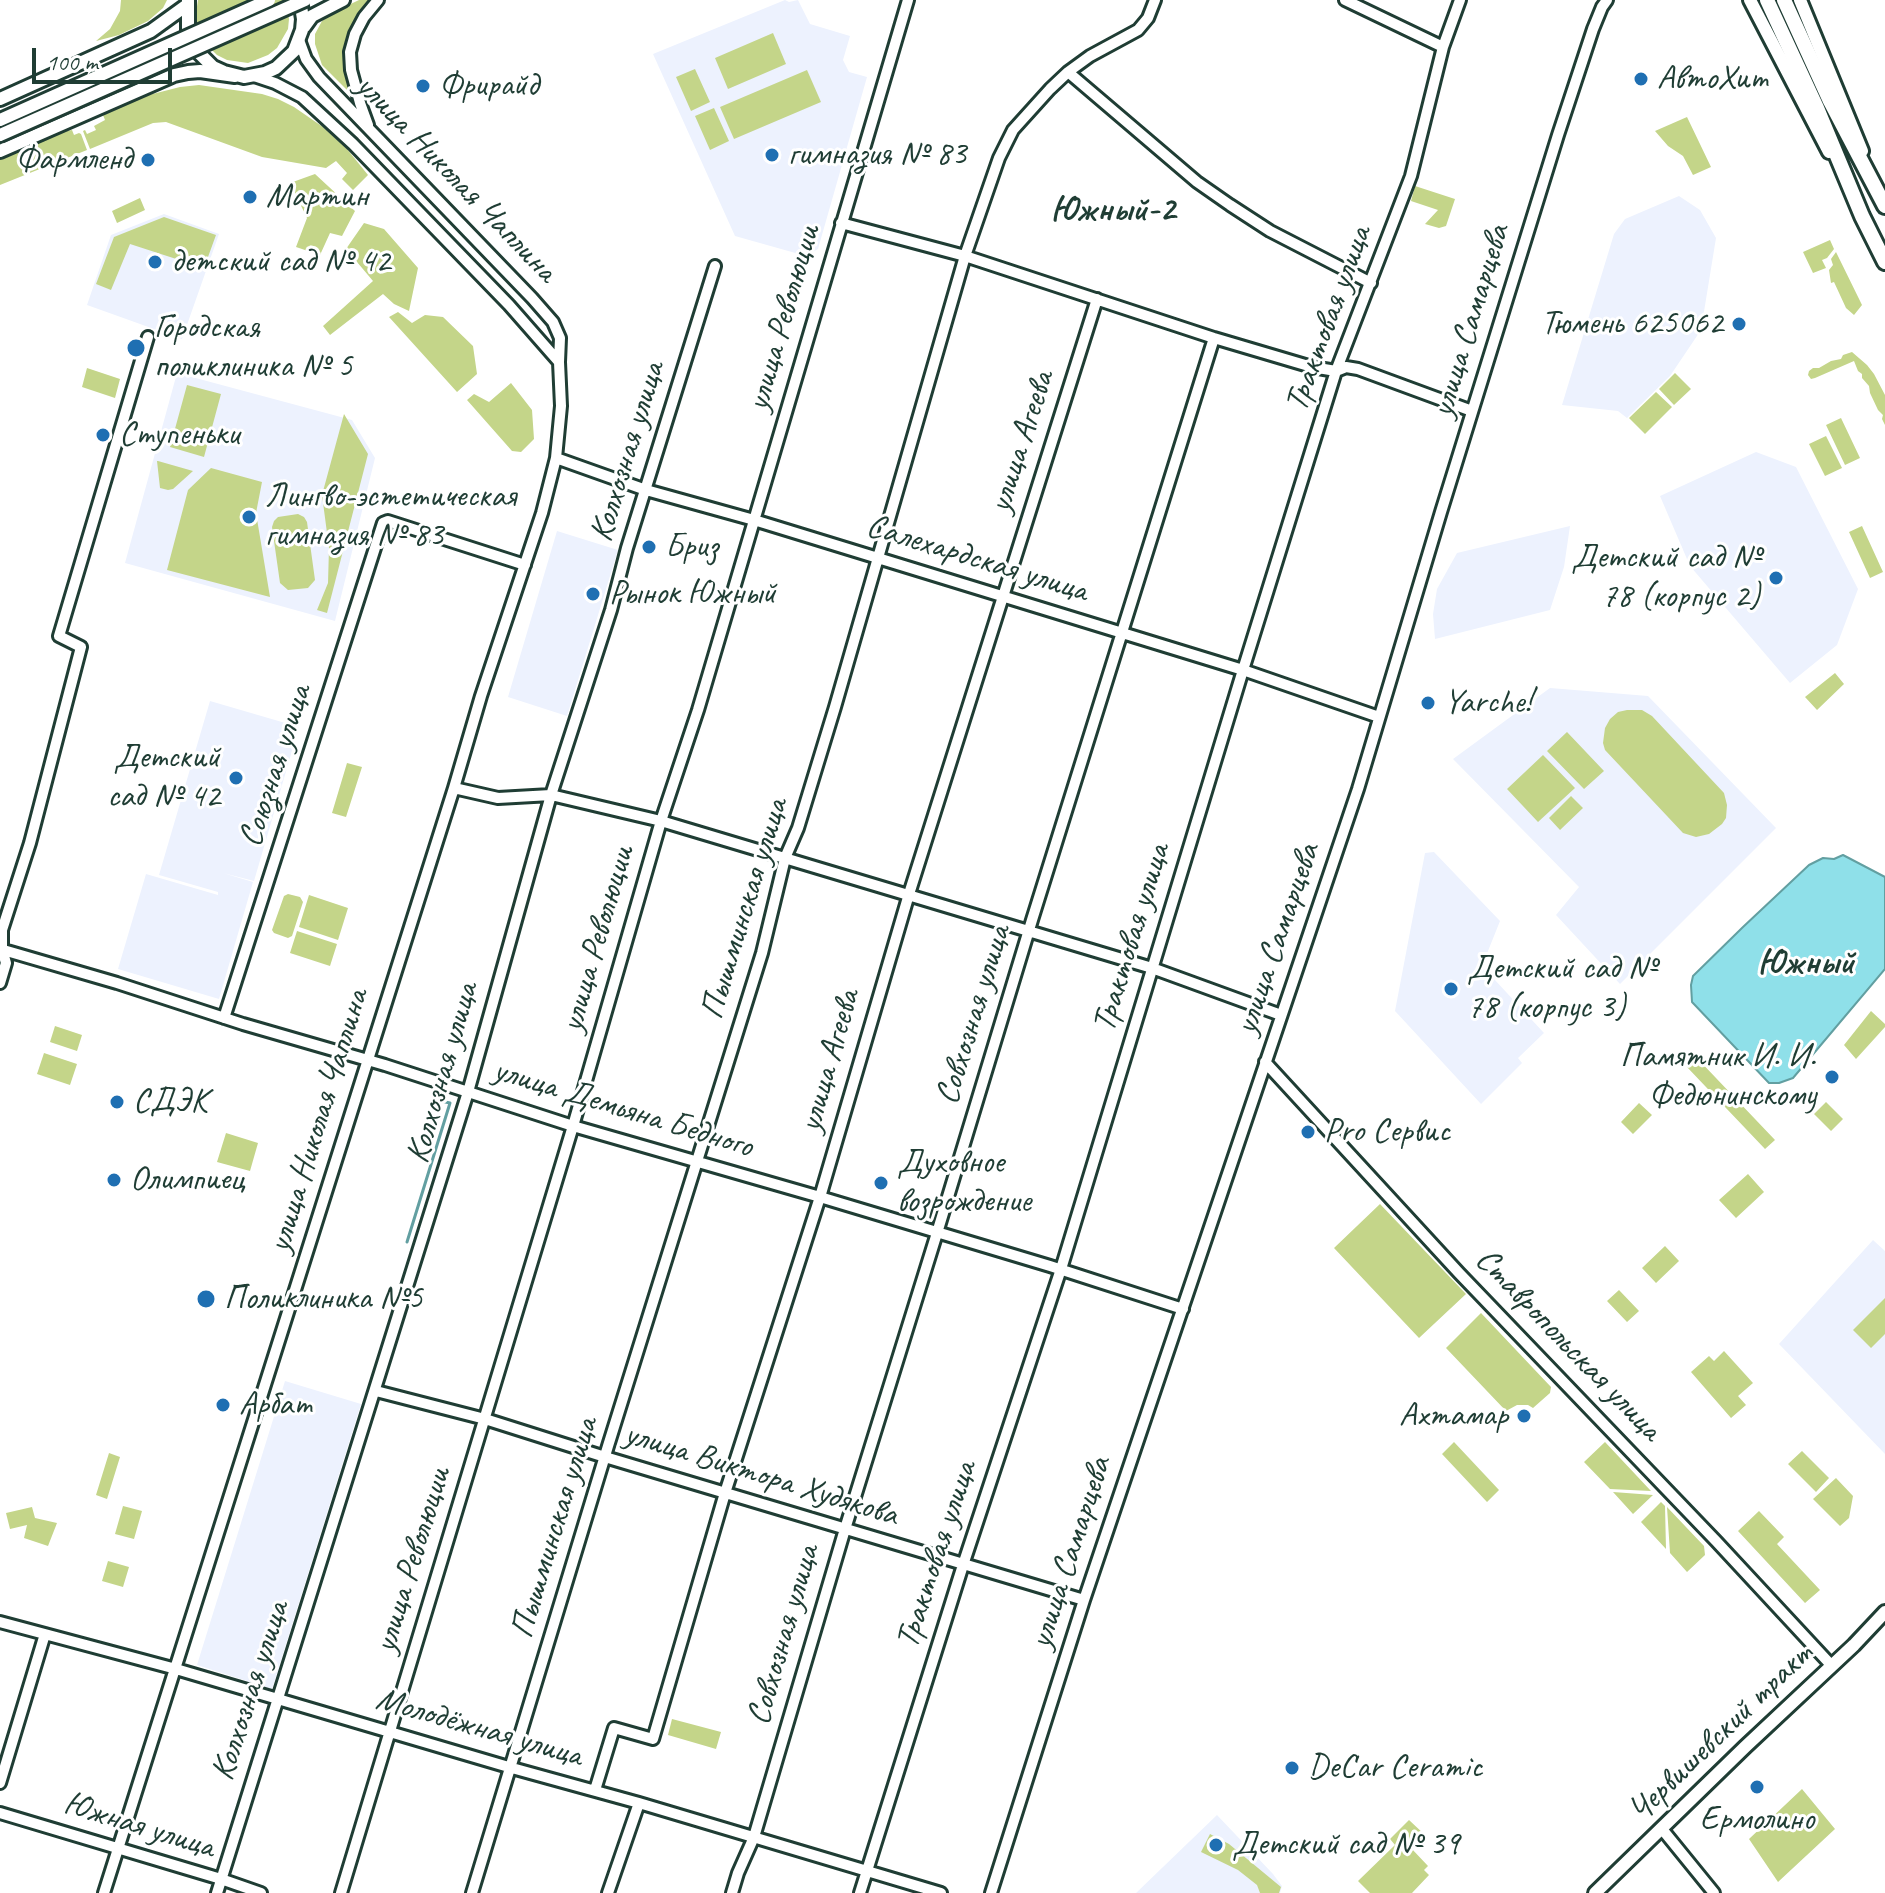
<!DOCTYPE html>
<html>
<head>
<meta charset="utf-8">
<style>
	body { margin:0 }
	#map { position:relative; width:1885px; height:1893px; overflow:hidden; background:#fff; font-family:Caveat,sans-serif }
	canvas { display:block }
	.scale { position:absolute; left:32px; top:48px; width:140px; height:36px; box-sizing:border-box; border:4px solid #1f3d34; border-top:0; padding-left:10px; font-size:24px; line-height:28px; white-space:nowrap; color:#1f3d34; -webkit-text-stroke:6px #fff; paint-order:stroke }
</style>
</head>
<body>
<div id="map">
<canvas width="1885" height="1893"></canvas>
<div class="scale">100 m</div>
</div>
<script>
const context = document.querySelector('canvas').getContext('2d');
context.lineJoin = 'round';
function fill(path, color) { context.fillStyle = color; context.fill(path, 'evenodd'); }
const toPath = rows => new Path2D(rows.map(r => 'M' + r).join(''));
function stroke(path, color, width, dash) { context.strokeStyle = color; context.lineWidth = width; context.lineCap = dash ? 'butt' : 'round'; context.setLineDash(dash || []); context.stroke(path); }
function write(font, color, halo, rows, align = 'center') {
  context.font = font + ' Caveat,sans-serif'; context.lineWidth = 6; context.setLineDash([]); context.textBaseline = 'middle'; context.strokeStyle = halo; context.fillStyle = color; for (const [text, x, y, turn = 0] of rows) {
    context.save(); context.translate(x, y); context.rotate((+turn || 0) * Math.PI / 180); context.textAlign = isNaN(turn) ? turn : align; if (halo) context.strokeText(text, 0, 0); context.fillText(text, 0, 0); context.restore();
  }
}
fill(toPath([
	[785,0,789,2,798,0,810,24,850,36,843,60,849,72,867,77,818,249,806,256,735,236,653,54],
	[1679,196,1700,210,1716,238,1701,330,1670,376,1627,418,1618,411,1562,405,1614,234,1625,219],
	[164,214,219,234,182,339,87,305,111,235],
	[177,373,352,420,375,458,335,621,125,563],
	[1756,452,1796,467,1858,589,1837,645,1790,683,1690,566,1660,496],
	[1570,526,1564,567,1550,610,1435,639,1433,614,1437,589,1457,553],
	[557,531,618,550,567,716,508,697],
	[1550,688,1648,696,1776,828,1620,984,1556,915,1579,887,1453,759],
	[210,701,299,727,254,881,223,873,253,882,219,999,118,969,146,874,218,895,218,892,159,875],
	[1434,852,1500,921,1482,966,1544,1033,1518,1058,1522,1063,1481,1104,1395,1011,1425,853],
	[1873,1240,1885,1251,1885,1454,1779,1344],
	[285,1381,361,1404,272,1689,197,1665],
	[1217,1815,1273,1874,1282,1886,1280,1893,1136,1893]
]), '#edf2fe');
fill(toPath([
	[121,0,167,0,163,8,148,21,119,35,96,41,110,29,120,11],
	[198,0,286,0,289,19,288,29,277,48,268,55,248,63,227,60,217,55,202,40,195,19],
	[359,0,373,0,351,33,347,43,346,68,351,94,322,65,315,44,315,34,322,21,332,13],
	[773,33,786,64,728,89,715,58],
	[695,69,710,102,691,111,676,77],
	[807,70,821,102,734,139,720,107],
	[199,85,262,94,278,99,294,107,323,127,347,149,368,175,353,190,342,179,347,173,336,161,326,168,262,157,166,122,153,123,90,149,83,131,85,130,87,134,96,130,94,126,105,120,103,115,114,108,137,98,180,87],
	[714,108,729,141,710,150,695,116],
	[1687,117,1711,167,1693,175,1683,156,1668,146,1655,131],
	[72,130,74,135,79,133,81,134,87,150,0,185,0,159,57,133],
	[315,174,355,211,342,236,330,233,320,255,296,247,307,218,290,183],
	[1415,186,1455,199,1446,226,1439,228,1425,224,1438,210,1411,201],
	[140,198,145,210,117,223,112,211],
	[164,217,216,235,204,268,130,244,111,290,96,284,114,237],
	[364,223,384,229,418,268,409,311,394,304,383,294,330,335,323,326,373,281,346,249],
	[1830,240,1834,249,1827,258,1822,260,1826,268,1813,273,1803,252],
	[1836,252,1862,305,1854,315,1846,308,1834,282,1831,283,1829,270,1833,265,1831,259],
	[398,312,412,323,425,315,443,317,473,346,477,374,457,392,389,317],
	[1852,352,1867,365,1874,374,1885,395,1885,425,1882,419,1883,415,1878,410,1870,393,1869,386,1862,378,1862,374,1858,371,1854,361,1815,378,1811,379,1808,375,1809,371,1813,368,1819,368,1831,361,1841,359,1843,355],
	[87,368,120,379,115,398,82,387],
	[1675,373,1691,389,1674,405,1659,389],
	[511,383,532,410,534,439,521,452,512,451,467,400,474,394,489,402],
	[187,385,221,394,204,457,170,447],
	[1656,392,1672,407,1645,434,1629,418],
	[344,414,368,454,327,613,317,610,328,583,329,548,322,495],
	[1841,418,1860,458,1845,465,1826,425],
	[1826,436,1842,468,1825,476,1809,444],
	[157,461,158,461,193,471,173,489,168,490,160,488],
	[211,468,262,482,256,513,270,597,167,570,188,490],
	[298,514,304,517,307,522,315,580,308,588,288,590,280,583,272,527,274,521,278,517],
	[1862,526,1883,572,1870,578,1849,532],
	[1835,673,1844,684,1817,710,1805,697],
	[1627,710,1642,710,1652,716,1724,793,1727,805,1726,818,1722,824,1709,834,1696,837,1683,833,1605,750,1603,743,1605,728,1610,719,1618,712],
	[1567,732,1604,771,1584,789,1547,751],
	[1543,755,1575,788,1538,822,1507,789],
	[347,763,362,767,346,817,332,813],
	[1571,796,1583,808,1560,830,1549,818],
	[288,894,300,897,303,902,292,936,288,938,274,933,272,930,284,896],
	[309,895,348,908,338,940,299,927],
	[297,931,337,944,330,966,290,953],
	[1871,1011,1885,1024,1885,1027,1856,1059,1844,1045],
	[55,1026,82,1035,77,1051,50,1042],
	[44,1053,77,1064,70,1085,37,1074],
	[1696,1057,1775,1140,1765,1149,1686,1066],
	[1826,1102,1843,1119,1831,1131,1814,1114],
	[1639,1103,1652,1115,1633,1134,1621,1122],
	[226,1133,258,1143,250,1171,217,1162],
	[1748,1174,1764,1192,1736,1218,1719,1200],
	[1380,1204,1466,1294,1419,1338,1334,1248],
	[1665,1246,1679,1261,1656,1283,1642,1268],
	[1619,1290,1639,1311,1627,1322,1607,1301],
	[1885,1298,1885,1334,1871,1348,1853,1330],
	[1481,1313,1551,1387,1550,1393,1533,1408,1528,1405,1517,1405,1506,1411,1446,1348],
	[1724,1351,1753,1383,1738,1396,1746,1405,1731,1418,1691,1372,1709,1356,1714,1361],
	[1454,1442,1499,1490,1487,1502,1442,1454],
	[1605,1442,1651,1491,1610,1489,1584,1462],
	[1802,1451,1829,1478,1816,1492,1788,1464],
	[109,1453,120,1457,107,1499,96,1495],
	[1836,1478,1853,1496,1849,1518,1840,1526,1813,1499],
	[1613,1492,1653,1495,1633,1514],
	[1661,1502,1665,1506,1666,1549,1641,1522],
	[123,1506,142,1511,134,1539,115,1534],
	[32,1507,35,1518,57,1523,48,1546,24,1538,27,1525,10,1529,6,1513],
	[1667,1507,1704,1546,1705,1555,1687,1572,1670,1553],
	[1759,1511,1784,1537,1777,1544,1820,1590,1805,1603,1738,1531],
	[108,1561,129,1567,123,1587,102,1581],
	[672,1719,721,1732,716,1749,668,1735],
	[1802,1789,1835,1829,1778,1882,1749,1839],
	[1409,1820,1425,1835,1411,1848,1428,1866,1424,1870,1429,1875,1412,1893,1370,1893,1358,1881,1395,1845,1390,1839],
	[1210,1834,1229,1844,1281,1887,1279,1893,1260,1893,1257,1885,1238,1870,1201,1852]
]), '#c4d589');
const water = toPath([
	[1843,855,1885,877,1885,969,1793,1078,1779,1083,1769,1083,1692,1002,1691,985,1693,976,1743,927,1809,865,1823,858,1834,859,1843,855]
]);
fill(water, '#8fe0e9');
stroke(water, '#629fa1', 2);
stroke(toPath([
	[407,1242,450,1103,436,1100]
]), '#629fa1', 3);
const minor = toPath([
	[1345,0,1443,47],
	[1068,72,1197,182,1230,205,1270,231,1371,283],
	[254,76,275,83,302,97,353,144,509,305,559,362],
	[368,125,360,103,351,70,350,52,355,34,364,17,378,0],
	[841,223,965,256,1214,338,1312,367,1336,371,1346,367,1358,369,1472,411],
	[556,458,646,490,754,520,1243,670,1379,717],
	[454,788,498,798,551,795,661,821,1152,968,1281,1015],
	[0,949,117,983,243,1024,385,1065,573,1126,820,1197,1050,1266,1183,1309],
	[0,983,6,963,2,949,2,930,30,843,81,647,59,636,148,337],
	[224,1018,383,523,388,521,525,565],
	[1265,1062,1459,1273,1716,1541,1832,1666],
	[376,1391,485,1419,605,1457,1084,1600],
	[0,1622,176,1669,512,1768,639,1803,941,1893],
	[0,1783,45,1634],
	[595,1790,614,1728,653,1739,725,1493,820,1197,909,894,1097,299],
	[0,1813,221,1879,261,1893],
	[1662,1829,1714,1893],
	[104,1893,454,788,481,696,542,513,556,458,561,406,559,362,560,338,553,322,532,298,319,77,306,59,299,40],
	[217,1893,468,1092,551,795,611,610,627,548,715,266],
	[341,1893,573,1126,661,821,698,710,908,0],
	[472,1893,608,1446,762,953,785,858,798,828,835,707,965,256,999,158,1013,130,1050,89,1068,72,1090,56,1138,30,1148,18,1155,0],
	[608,1893,639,1803],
	[732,1893,738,1873,754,1837,845,1529,937,1233,1032,920,1214,338],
	[860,1893,963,1565,1061,1269,1243,670,1336,371,1411,176,1443,47,1460,0],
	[991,1893,1084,1600,1358,789,1441,512,1558,135,1593,29,1602,7,1607,0]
]);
const major = toPath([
	[188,0,188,30,197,51,213,67,224,72,244,77,265,73,276,68,294,51,302,30,303,19,300,0],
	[1750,0,1829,152],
	[1800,0,1862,151],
	[304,27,312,16,343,0],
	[0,99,151,31,187,5],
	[0,151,174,75,188,72,200,71,235,76],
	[1595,1893,1745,1747,1854,1645,1885,1612]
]);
const highway = toPath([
	[1767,0,1817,108,1862,216,1885,262],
	[1784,0,1830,101,1885,206]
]);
stroke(minor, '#1f3d34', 16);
stroke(major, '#1f3d34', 18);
stroke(highway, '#1f3d34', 20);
stroke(minor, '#fff', 10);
stroke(major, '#fff', 12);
stroke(highway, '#fff', 14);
const majorBridge = toPath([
	[0,120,269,0],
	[0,135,305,0]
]);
stroke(majorBridge, '#1f3d34', 18, []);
stroke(majorBridge, '#fff', 12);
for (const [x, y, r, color] of [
	[1641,79,8,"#1f6fb2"],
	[423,86,8,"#1f6fb2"],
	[772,155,8,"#1f6fb2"],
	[148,160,8,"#1f6fb2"],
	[250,197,8,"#1f6fb2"],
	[155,262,8,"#1f6fb2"],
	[1739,324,8,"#1f6fb2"],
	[136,348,10,"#1f6fb2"],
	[103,435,8,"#1f6fb2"],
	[249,517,8,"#1f6fb2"],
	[649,547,8,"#1f6fb2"],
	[1776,578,8,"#1f6fb2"],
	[593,594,8,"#1f6fb2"],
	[1428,703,8,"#1f6fb2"],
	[236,778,8,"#1f6fb2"],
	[1451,989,8,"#1f6fb2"],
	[1832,1077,8,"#1f6fb2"],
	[117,1102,8,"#1f6fb2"],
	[1308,1132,8,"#1f6fb2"],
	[114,1180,8,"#1f6fb2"],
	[881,1183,8,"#1f6fb2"],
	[206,1299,10,"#1f6fb2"],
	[223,1405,8,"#1f6fb2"],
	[1524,1416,8,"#1f6fb2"],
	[1292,1768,8,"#1f6fb2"],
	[1757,1787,8,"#1f6fb2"],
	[1216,1845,8,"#1f6fb2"]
]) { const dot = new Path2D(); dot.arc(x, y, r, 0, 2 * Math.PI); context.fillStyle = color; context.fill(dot); stroke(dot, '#fff', 3); }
write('34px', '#1f3d34', '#fff', [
	["АвтоХит",1657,79],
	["Фрирайд",439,86],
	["гимназия № 83",788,155],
	["Фармленд",132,160,"right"],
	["Мартин",266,197],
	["детский сад № 42",171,262],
	["Тюмень 625062",1723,324,"right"],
	["Городская",154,328],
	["поликлиника № 5",154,367],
	["Ступеньки",119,435],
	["Лингво-эстетическая",265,497],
	["гимназия № 83",265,536],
	["Бриз",665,547],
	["Детский сад №",1760,558,"right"],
	["78 (корпус 2)",1760,597,"right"],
	["Рынок Южный",609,594],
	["Yarche!",1444,703],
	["Детский",220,758,"right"],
	["сад № 42",220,797,"right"],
	["Детский сад №",1467,969],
	["78 (корпус 3)",1467,1008],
	["Памятник И. И.",1816,1057,"right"],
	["Федюнинскому",1816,1096,"right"],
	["СДЭК",133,1102],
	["Pro Сервис",1324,1132],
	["Духовное",897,1163],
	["возрождение",897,1202],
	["Олимпиец",130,1180],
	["Поликлиника №5",224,1299],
	["Арбат",239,1405],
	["Ахтамар",1508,1416,"right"],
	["DeCar Ceramic",1308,1768],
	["Ермолино",1757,1820,"center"],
	["Детский сад № 39",1232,1845]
], 'left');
write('34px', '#1f3d34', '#fff', [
	["улица Николая Чаплина",456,179,46],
	["улица Революции",784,318,-74],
	["Трактовая улица",1329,319,-70],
	["улица Самарцева",1471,321,-73],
	["улица Агеева",1022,442,-72],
	["Колхозная улица",628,452,-73],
	["Салехардская улица",977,559,17],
	["Союзная улица",276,766,-72],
	["Пышминская улица",745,909,-73],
	["Трактовая улица",1132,938,-73],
	["улица Революции",598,939,-74],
	["улица Самарцева",1278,939,-71],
	["Совхозная улица",974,1015,-73],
	["улица Агеева",830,1061,-74],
	["Колхозная улица",443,1073,-74],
	["улица Демьяна Бедного",623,1109,17],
	["улица Николая Чаплина",319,1121,-73],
	["Ставропольская улица",1568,1345,46],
	["улица Виктора Худякова",761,1475,17],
	["Пышминская улица",555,1528,-73],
	["улица Самарцева",1071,1553,-72],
	["Трактовая улица",937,1555,-72],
	["улица Революции",413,1560,-73],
	["Совхозная улица",784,1635,-74],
	["Колхозная улица",251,1691,-72],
	["Молодёжная улица",479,1728,16],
	["Червишевский тракт",1721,1733,-44],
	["Южная улица",139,1826,17]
]);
write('bold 36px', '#1f3d34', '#fff', [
	["Южный-2",1113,211],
	["Южный",1806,964]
]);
</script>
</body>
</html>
